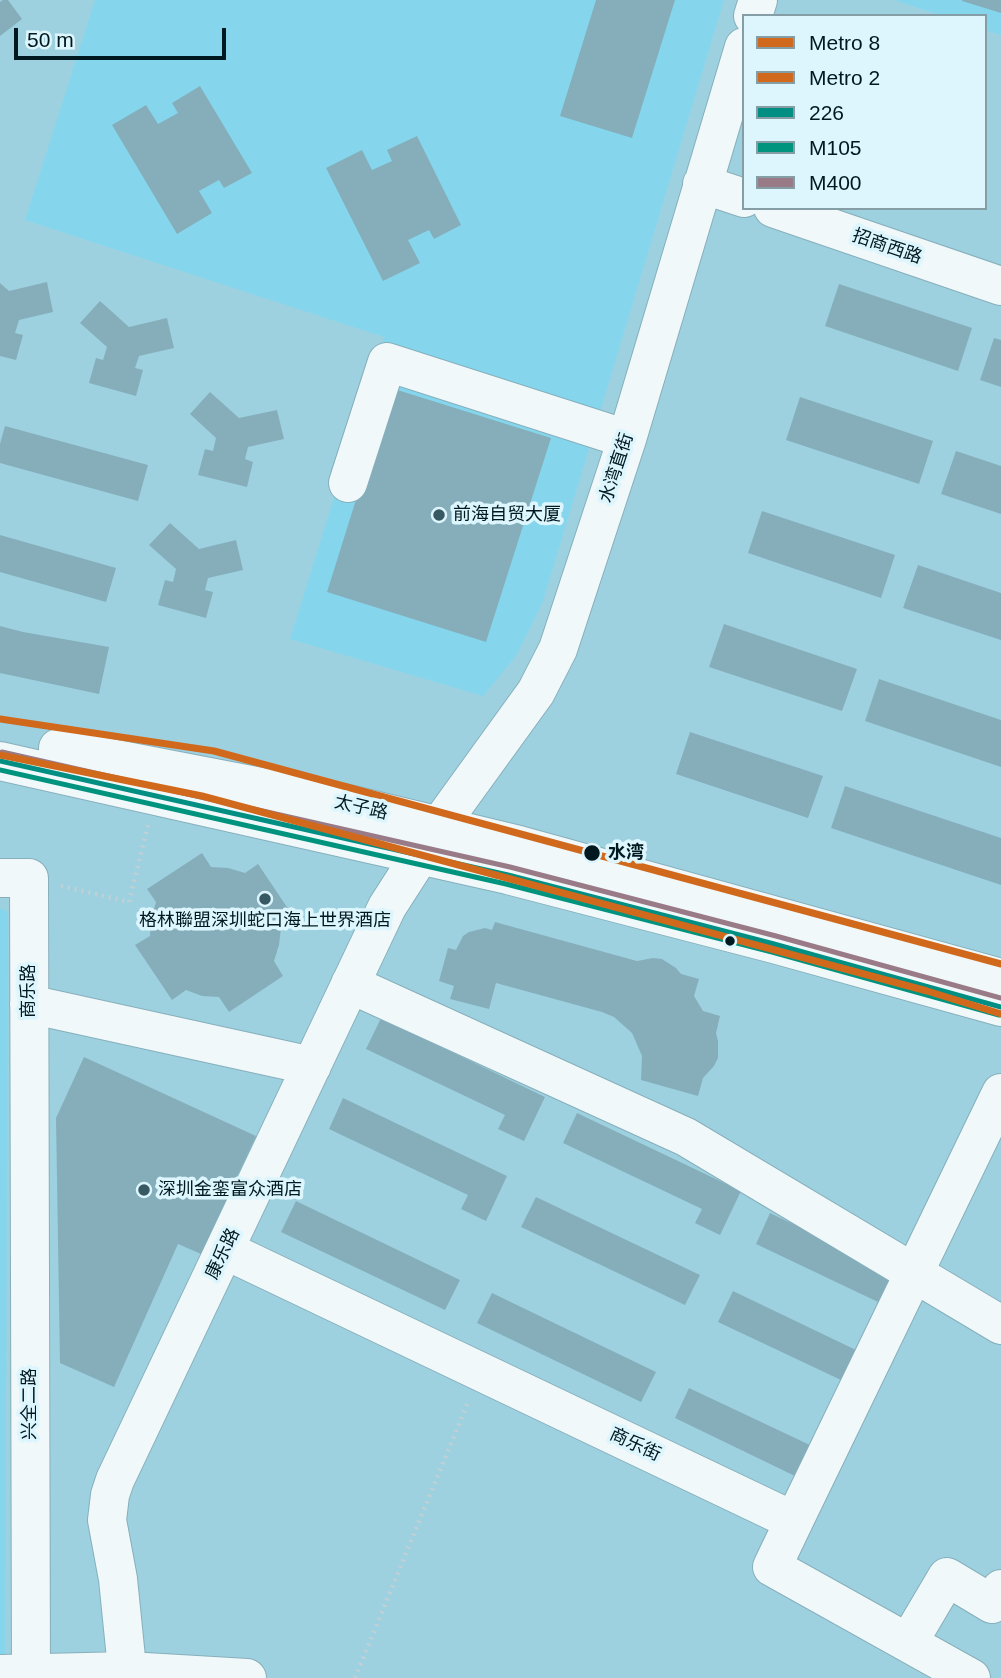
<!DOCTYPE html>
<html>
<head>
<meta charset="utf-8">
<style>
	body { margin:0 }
	#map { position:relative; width:1001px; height:1678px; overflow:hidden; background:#9ed1e0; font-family:Helvetica,sans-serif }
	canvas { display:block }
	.legend { position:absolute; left:742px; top:14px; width:245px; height:196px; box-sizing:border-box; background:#ddf6fe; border:2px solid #859da5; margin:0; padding:9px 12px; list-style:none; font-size:21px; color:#001820 }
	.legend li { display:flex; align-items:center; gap:14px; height:35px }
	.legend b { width:35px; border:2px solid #859da5 }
	.scale { position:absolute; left:14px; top:28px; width:212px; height:32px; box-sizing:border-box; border:4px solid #001820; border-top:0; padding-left:9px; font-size:21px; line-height:24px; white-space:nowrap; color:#001820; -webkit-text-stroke:5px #ddf6fe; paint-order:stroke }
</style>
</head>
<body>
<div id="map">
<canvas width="1001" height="1678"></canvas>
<ul class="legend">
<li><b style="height:9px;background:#d0691c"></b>Metro 8</li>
<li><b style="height:9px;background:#d0691c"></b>Metro 2</li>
<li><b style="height:9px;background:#018f83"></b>226</li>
<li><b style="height:9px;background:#00947f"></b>M105</li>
<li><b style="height:9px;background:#997a87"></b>M400</li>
</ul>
<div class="scale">50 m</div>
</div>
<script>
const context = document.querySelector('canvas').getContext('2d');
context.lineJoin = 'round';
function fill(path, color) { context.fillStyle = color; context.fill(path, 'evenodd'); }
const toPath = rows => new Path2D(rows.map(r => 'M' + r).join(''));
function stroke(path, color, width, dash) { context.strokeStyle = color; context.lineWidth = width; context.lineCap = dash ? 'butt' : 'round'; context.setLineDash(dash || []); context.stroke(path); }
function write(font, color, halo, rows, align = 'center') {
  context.font = font + ' Helvetica,"Noto Sans SC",sans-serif'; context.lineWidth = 7; context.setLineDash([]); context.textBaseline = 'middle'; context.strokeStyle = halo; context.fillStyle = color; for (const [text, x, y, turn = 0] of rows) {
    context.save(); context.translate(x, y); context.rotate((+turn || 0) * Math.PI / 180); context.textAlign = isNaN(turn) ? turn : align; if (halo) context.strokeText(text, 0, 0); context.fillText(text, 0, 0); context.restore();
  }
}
fill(toPath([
	[95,0,724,0,543,601,516,656,483,696,290,639,384,337,25,220],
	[894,0,1001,0,1001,35,985,30,985,16,942,16],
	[0,908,8,912,5,1657,0,1657]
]), '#85d6ed');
fill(toPath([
	[3,0,8,0,22,19,0,36,0,2],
	[596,0,675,0,632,138,560,116],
	[962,0,1001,0,1001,13,962,1],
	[200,86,252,173,224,188,219,180,199,191,212,213,177,234,112,125,146,105,158,124,178,113,172,103],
	[417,136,461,225,434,239,429,230,408,240,420,263,383,281,326,168,362,150,372,170,392,161,387,150],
	[47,282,53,312,19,320,15,333,23,335,16,360,0,356,0,283,9,291],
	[839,284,972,328,958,371,825,326],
	[100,301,129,327,167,318,174,348,139,356,135,368,143,370,136,396,89,383,96,358,103,360,107,347,80,323],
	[994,338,1001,340,1001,387,980,380],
	[391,388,551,438,486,642,327,592],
	[210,392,239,418,277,410,284,439,248,447,245,459,253,462,247,487,198,475,205,449,213,451,216,438,190,414],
	[800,397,933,441,919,484,786,440],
	[5,426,148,465,138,501,0,463,0,444],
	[956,451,1001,466,1001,514,941,494],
	[762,511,895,555,881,598,748,553],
	[170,523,199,549,236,540,243,570,208,578,205,590,213,592,206,618,158,605,165,580,173,582,176,569,149,545],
	[0,535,116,568,106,602,0,572],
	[918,565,1001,593,1001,640,903,608],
	[724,624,857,669,842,711,709,667],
	[0,626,23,632,109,647,99,694,0,673],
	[879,679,1001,720,1001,767,865,721],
	[690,732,823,776,808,818,676,774],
	[845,786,1001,838,1001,885,831,828],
	[202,853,211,867,228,868,245,873,258,864,295,919,281,928,279,945,274,961,283,976,229,1012,219,997,202,996,186,990,172,1000,135,945,150,936,151,919,156,902,147,889],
	[495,922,637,961,653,958,662,959,676,968,681,974,699,979,694,996,703,1011,720,1016,716,1033,718,1041,718,1058,714,1066,703,1078,698,1096,641,1080,642,1056,632,1033,614,1017,602,1012,496,983,489,1009,450,999,454,986,439,981,448,948,456,950,463,936,469,932,485,928,492,930],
	[381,1018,545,1097,524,1141,498,1129,505,1115,366,1049],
	[84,1057,256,1136,201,1254,178,1244,114,1387,60,1363,56,1118],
	[343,1098,507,1176,486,1221,461,1209,468,1195,329,1129],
	[577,1113,741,1191,720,1235,695,1223,702,1209,563,1143],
	[536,1197,700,1275,685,1305,521,1227],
	[296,1201,460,1280,445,1310,281,1232],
	[770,1213,893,1272,878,1302,756,1244],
	[733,1291,856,1350,841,1380,718,1322],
	[492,1293,656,1372,641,1402,477,1323],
	[689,1388,812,1446,797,1477,675,1418]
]), '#85aeba');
const minor = toPath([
	[753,16,758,0],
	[702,184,744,198],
	[773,208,1001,286],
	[348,483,387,362,627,439],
	[0,878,29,878,31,1673],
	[350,984,686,1137,1001,1325],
	[29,1004,312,1066],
	[225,1250,794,1521,772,1567,971,1678],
	[794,1521,1001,1093],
	[908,1643,947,1577,992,1604,1001,1589],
	[0,1674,128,1671,247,1678],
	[128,1678,118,1579,107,1520,110,1495,115,1480,387,907,439,826,536,692,558,649,627,439,744,47]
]);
const major = toPath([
	[58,748,344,803,519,845,1001,978],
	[0,761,508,875,774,944,1001,1007]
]);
stroke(minor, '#86afbb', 40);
stroke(major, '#86afbb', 40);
stroke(toPath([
	[61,886,129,902,148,825],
	[355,1678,468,1402]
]), '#c1d0d5', 4.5, [2, 5]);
stroke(minor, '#f0f8fa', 38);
stroke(major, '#f0f8fa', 38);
stroke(toPath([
	[0,761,508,875,774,944,1001,1007]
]), '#018f83', 5);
stroke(toPath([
	[0,770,506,884,772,952,999,1015]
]), '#00947f', 5);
stroke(toPath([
	[2,752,510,867,776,936,1001,998]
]), '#997a87', 5);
stroke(toPath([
	[0,755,202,796,927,991,1001,1014]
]), '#d0691c', 7);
stroke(toPath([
	[0,719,214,751,1001,964]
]), '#d0691c', 7);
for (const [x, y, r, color] of [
	[439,515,7,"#375963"],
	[592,853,9,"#001820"],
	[265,899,7,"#375963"],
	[730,941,6,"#001820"],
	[144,1190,7,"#375963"]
]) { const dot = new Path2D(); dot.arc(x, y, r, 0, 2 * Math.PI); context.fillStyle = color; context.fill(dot); stroke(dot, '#ddf6fe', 2.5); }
write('18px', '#001820', '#ddf6fe', [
	["招商西路",887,247,19],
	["水湾直街",617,468,-72],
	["太子路",361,808,13],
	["商乐路",29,991,-90],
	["康乐路",223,1254,-64],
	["兴全二路",30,1404,-90],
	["商乐街",635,1445,25]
]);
write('18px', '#001820', '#ddf6fe', [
	["前海自贸大厦",453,515],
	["格林聯盟深圳蛇口海上世界酒店",265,921,"center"],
	["深圳金銮富众酒店",158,1190]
], 'left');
write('bold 18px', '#001820', '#ddf6fe', [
	["水湾",608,853]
], 'left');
</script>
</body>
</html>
